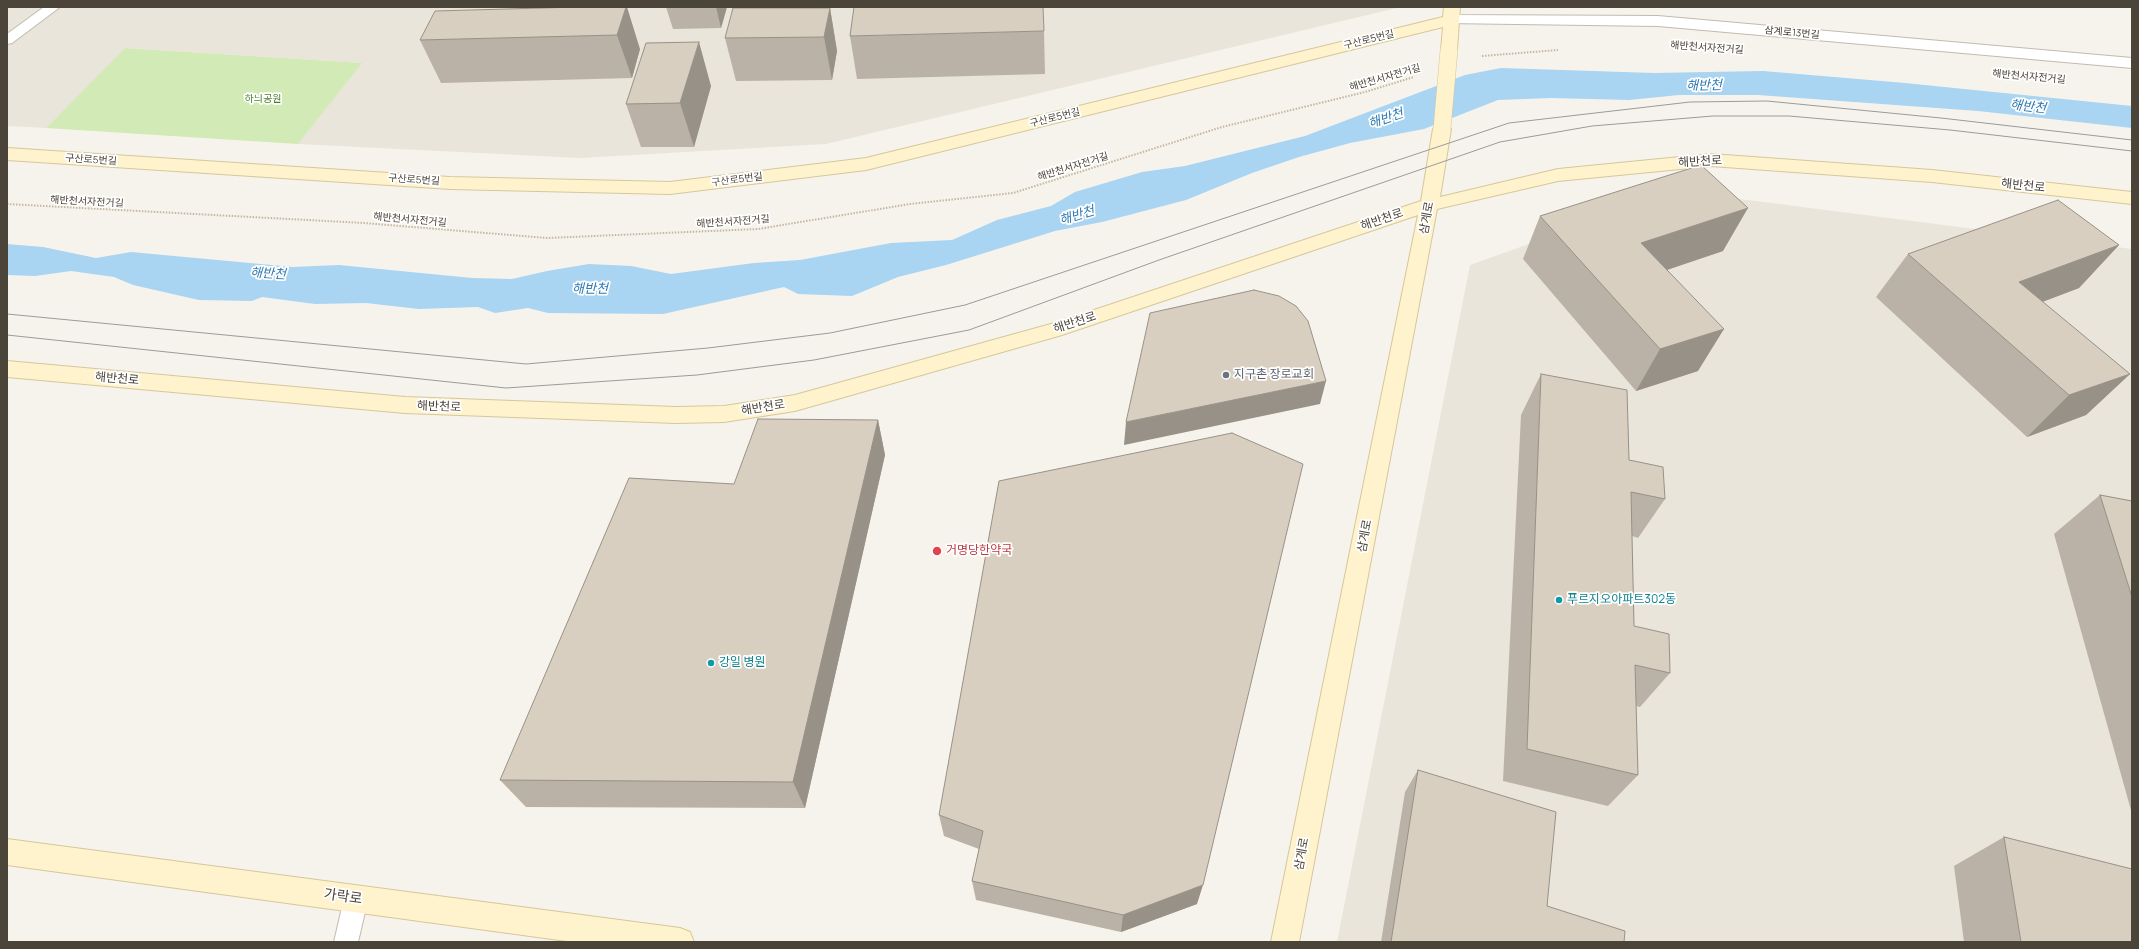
<!DOCTYPE html>
<html>
<head>
<meta charset="utf-8">
<style>
	body { margin:0 }
	#map { position:relative; width:2139px; height:949px; overflow:hidden; background:#f6f3ec; font-family:Manrope,sans-serif }
	canvas { display:block }
	.frame { position:absolute; inset:0; border:8px solid #4b4439; pointer-events:none }
</style>
</head>
<body>
<div id="map">
<canvas width="2139" height="949"></canvas>
<div class="frame"></div>
</div>
<script>
const context = document.querySelector('canvas').getContext('2d');
context.lineJoin = 'round';
function fill(path, color) { context.fillStyle = color; context.fill(path, 'evenodd'); }
const toPath = rows => new Path2D(rows.map(r => 'M' + r).join(''));
function stroke(path, color, width, dash) { context.strokeStyle = color; context.lineWidth = width; context.lineCap = dash ? 'butt' : 'round'; context.setLineDash(dash || []); context.stroke(path); }
function write(font, color, halo, rows, align = 'center') {
  context.font = font + ' Manrope,"Noto Sans KR",sans-serif'; context.lineWidth = 3.5; context.setLineDash([]); context.textBaseline = 'middle'; context.strokeStyle = halo; context.fillStyle = color; for (const [text, x, y, turn = 0] of rows) {
    context.save(); context.translate(x, y); context.rotate((+turn || 0) * Math.PI / 180); context.textAlign = isNaN(turn) ? turn : align; if (halo) context.strokeText(text, 0, 0); context.fillText(text, 0, 0); context.restore();
  }
}
fill(toPath([
	[7,7,1401,7,826,144,580,158,298,144,361,63,126,48,46,128,7,126],
	[1677,191,2132,249,2132,942,1337,942,1470,265]
]), '#eae5da');
fill(toPath([
	[125,48,362,63,298,144,46,128]
]), '#d2eab5');
fill(toPath([
	[1501,68,1654,73,1763,71,1905,83,2132,106,2132,128,1978,111,1758,95,1679,95,1629,100,1551,98,1498,100,1424,129,1350,143,1299,157,1252,173,1186,200,1102,222,1055,231,946,265,898,277,852,296,798,294,784,287,663,314,548,313,528,308,495,313,478,307,419,309,366,303,315,304,262,297,252,301,199,300,133,285,114,277,71,271,35,276,7,275,7,244,43,247,96,258,131,252,293,267,339,265,472,278,512,279,547,271,589,264,631,266,671,274,754,263,800,260,891,243,952,240,997,220,1051,206,1075,192,1142,172,1185,166,1305,136,1465,75]
]), '#a9d4f2');
const lane = toPath([
	[44,7,60,7,12,43,7,44,7,34,44,7],
	[356,887,365,890,368,899,358,942,334,942,344,899,347,890,356,887]
]);
const street = toPath([
	[1451,15,1658,16,2132,58,2132,68,1658,26,1445,23,1443,20,1445,17,1451,15]
]);
const secondary = toPath([
	[1444,7,1460,7,1457,50,1455,53,1449,55,1443,53,1441,50,1443,27,866,170,670,194,450,189,7,160,7,148,450,177,670,182,866,158,1443,17,1444,7],
	[1442,124,1448,125,1451,129,1440,197,1558,169,1711,154,1932,170,2132,192,2132,204,1932,182,1711,166,1558,181,1437,209,1299,942,1271,942,1418,215,1062,335,795,411,724,422,676,423,405,413,7,377,7,361,405,397,676,407,724,406,795,395,1058,322,1421,201,1433,129,1436,125,1442,124],
	[7,839,680,928,690,932,694,942,574,942,7,865,7,839]
]);
stroke(lane, '#c2bbae', 2);
stroke(street, '#c2bbae', 2);
stroke(secondary, '#d6c79b', 2);
stroke(toPath([
	[1482,56,1558,50],
	[7,204,364,223,547,238,758,229,910,204,1013,193,1222,127,1365,92,1414,77]
]), '#c4b79f', 2, [1.5, 1.5]);
fill(lane, '#fff');
fill(street, '#fff');
fill(secondary, '#fff3cd');
stroke(toPath([
	[7,314,526,364,708,348,830,333,965,305,1509,123,1690,102,1767,101,1941,118,2132,140],
	[7,335,506,388,697,375,814,360,969,330,1159,260,1500,142,1592,126,1713,116,1789,116,1950,130,2132,151]
]), '#9a9a9a', 1);
const secondaryBridge = toPath([
	[1442,129,1449,50]
]);
stroke(secondaryBridge, '#d6c79b', 18, []);
stroke(secondaryBridge, '#fff3cd', 17);
fill(toPath([
	[578,7,640,49,632,78,441,83,420,40],
	[666,7,727,7,721,28,673,29],
	[830,8,837,51,832,80,736,81,725,38],
	[1044,31,1045,74,857,79,850,36],
	[711,86,694,147,641,147,626,104],
	[1540,216,1723,251,1667,270,1698,371,1636,391,1523,259],
	[2119,245,2079,288,2042,302,2130,374,2086,415,2027,437,1876,297,1908,254],
	[1541,374,1629,460,1665,499,1638,538,1632,536,1634,626,1670,673,1640,707,1636,706,1638,775,1608,806,1503,781,1521,415],
	[878,420,885,455,805,808,526,807,500,780,734,484],
	[2100,495,2132,501,2132,814,2054,534],
	[1418,770,1547,906,1624,942,1381,942,1405,792],
	[939,815,1197,904,1121,932,976,900,972,881,979,849,944,836],
	[2004,837,2132,942,1964,942,1954,866]
]), '#bab2a6');
fill(toPath([
	[626,7,627,7,640,49,632,78,617,35],
	[716,7,727,7,721,28],
	[830,8,837,51,832,80,824,37],
	[699,42,711,86,694,147,680,103],
	[1748,208,1723,251,1619,286,1641,243],
	[2119,245,2079,288,1987,323,2019,282],
	[1724,329,1698,371,1636,391,1660,349],
	[2130,374,2086,415,2027,437,2069,395],
	[1326,381,1320,404,1124,445,1126,422],
	[878,420,885,455,805,808,793,782],
	[1203,885,1197,904,1121,932,1123,915]
]), '#979187');
const building = toPath([
	[578,7,626,7,617,35,420,40,435,11,578,7],
	[854,7,1043,7,1044,31,850,36,854,7],
	[733,8,830,8,824,37,725,38,733,8],
	[699,42,680,103,626,104,646,43,699,42],
	[1701,165,1748,208,1641,243,1724,329,1660,349,1540,216,1701,165],
	[2058,200,2119,245,2019,282,2130,374,2069,395,1908,254,2058,200],
	[1254,290,1279,296,1296,306,1308,321,1326,381,1126,422,1150,313,1254,290],
	[1541,374,1627,390,1629,460,1663,467,1665,499,1631,492,1634,626,1669,634,1670,673,1635,665,1638,775,1527,749,1541,374],
	[758,419,878,420,793,782,500,780,629,478,734,484,758,419],
	[1232,433,1303,464,1203,885,1123,915,972,881,983,831,939,815,999,481,1232,433],
	[2100,495,2132,501,2132,597,2100,495],
	[1418,770,1556,812,1547,906,1625,931,1624,942,1391,942,1418,770],
	[2004,837,2132,869,2132,942,2021,942,2004,837]
]);
fill(building, '#d8cfc1');
stroke(building, '#979187', 1);
for (const [x, y, r, color] of [
	[1226,375,4,"#6b7280"],
	[937,551,5,"#e0444e"],
	[1559,600,4,"#0f9aa8"],
	[711,663,4,"#0f9aa8"]
]) { const dot = new Path2D(); dot.arc(x, y, r, 0, 2 * Math.PI); context.fillStyle = color; context.fill(dot); stroke(dot, '#fff', 1.5); }
write('10px', '#4b4439', '#fff', [
	["삼계로13번길",1792,33,5],
	["구산로5번길",1369,40,-14],
	["해반천서자전거길",1707,48,4],
	["해반천서자전거길",2029,77,5],
	["해반천서자전거길",1385,78,-16],
	["구산로5번길",1055,118,-14],
	["구산로5번길",91,160,4],
	["해반천서자전거길",1073,167,-17],
	["구산로5번길",414,180,4],
	["구산로5번길",737,180,-7],
	["해반천서자전거길",87,202,3],
	["해반천서자전거길",410,220,5],
	["해반천서자전거길",733,222,-4]
]);
write('10px', '#4a7f2a', '#fff', [
	["하늬공원",263,99]
]);
write('12px', '#4b4439', '#fff', [
	["해반천로",1700,162,-3],
	["해반천로",2023,186,6],
	["삼계로",1427,218,-79],
	["해반천로",1382,220,-19],
	["해반천로",1075,323,-18],
	["해반천로",117,379,5],
	["해반천로",439,407,2],
	["해반천로",763,408,-9],
	["삼계로",1365,536,-79],
	["삼계로",1302,854,-79]
]);
write('12px', '#5b616d', '#fff', [
	["지구촌 장로교회",1234,375]
], 'left');
write('12px', '#be3a42', '#fff', [
	["거명당한약국",946,551]
], 'left');
write('12px', '#0d838f', '#fff', [
	["푸르지오아파트302동",1567,600],
	["강일 병원",719,663]
], 'left');
write('italic 13px', '#2e7ab2', '#fff', [
	["해반천",1704,86,-1],
	["해반천",2028,107,7],
	["해반천",1386,119,-19],
	["해반천",1077,216,-17],
	["해반천",268,274,3],
	["해반천",590,289]
]);
write('14px', '#4b4439', '#fff', [
	["가락로",343,897,8]
]);
</script>
</body>
</html>
